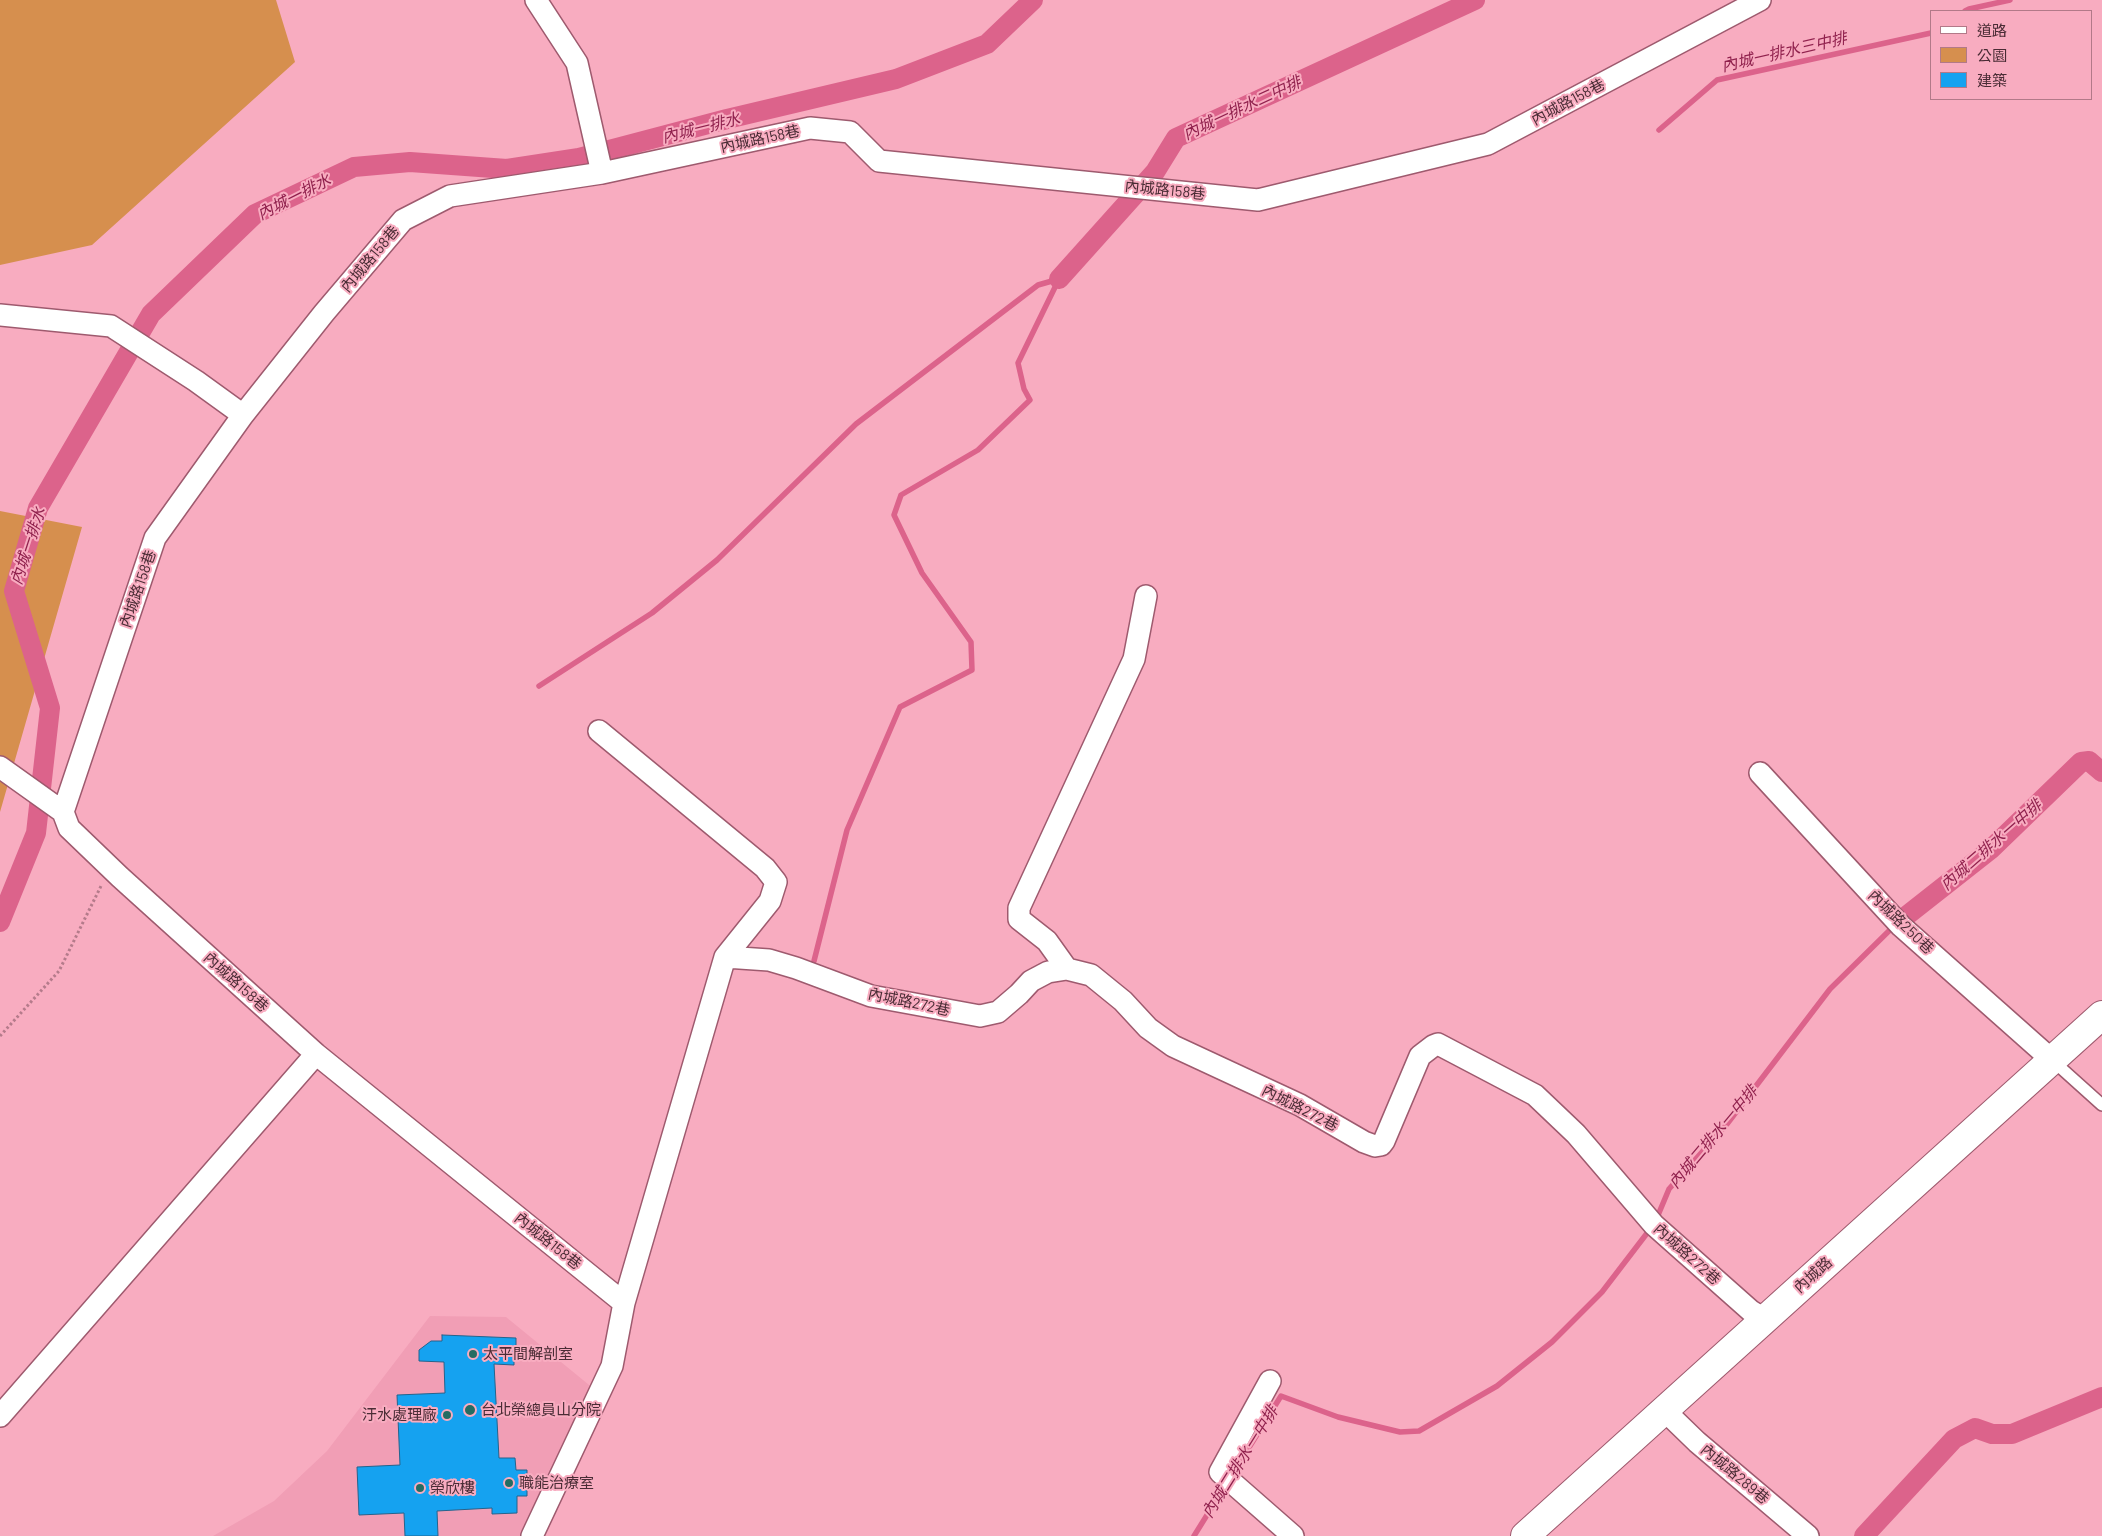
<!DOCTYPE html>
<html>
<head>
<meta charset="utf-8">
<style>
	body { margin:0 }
	#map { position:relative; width:2102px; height:1536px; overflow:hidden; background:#f8acc0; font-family:Barlow,"Noto Sans TC",sans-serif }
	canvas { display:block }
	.legend { position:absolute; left:1930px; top:10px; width:162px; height:90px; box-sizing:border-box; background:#f8acc0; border:1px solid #b27988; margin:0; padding:6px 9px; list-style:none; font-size:15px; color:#4a2c35 }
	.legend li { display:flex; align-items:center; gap:10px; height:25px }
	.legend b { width:25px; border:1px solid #b27988 }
</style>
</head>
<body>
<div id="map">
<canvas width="2102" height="1536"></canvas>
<ul class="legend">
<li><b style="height:6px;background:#fff"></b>道路</li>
<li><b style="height:14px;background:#d68f4e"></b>公園</li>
<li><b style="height:14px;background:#15a2f0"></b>建築</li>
</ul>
</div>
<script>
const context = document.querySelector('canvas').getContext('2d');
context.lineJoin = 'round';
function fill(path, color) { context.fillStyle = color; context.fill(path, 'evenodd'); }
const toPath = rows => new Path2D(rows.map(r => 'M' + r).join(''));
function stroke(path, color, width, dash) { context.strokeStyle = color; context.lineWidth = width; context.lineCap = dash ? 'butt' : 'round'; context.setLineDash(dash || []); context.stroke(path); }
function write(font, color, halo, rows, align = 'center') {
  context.font = font + ' Barlow,"Noto Sans TC",sans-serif'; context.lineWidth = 4; context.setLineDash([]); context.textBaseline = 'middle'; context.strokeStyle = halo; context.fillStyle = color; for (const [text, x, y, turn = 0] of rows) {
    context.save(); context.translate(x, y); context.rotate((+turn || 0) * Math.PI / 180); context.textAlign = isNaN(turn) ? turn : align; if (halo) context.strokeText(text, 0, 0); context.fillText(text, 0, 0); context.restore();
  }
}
fill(toPath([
	[430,1316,506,1317,594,1389,522,1536,213,1536,274,1501,327,1451]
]), '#f19eb5');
fill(toPath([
	[0,0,276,0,295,62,92,245,0,265],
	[0,511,82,527,0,812]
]), '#d68f4e');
stroke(toPath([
	[1965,11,1969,9,2010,0],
	[1659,130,1717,80,1931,33],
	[539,686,652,613,717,560,856,424,1038,285,1059,279],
	[814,961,847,830,900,707,972,670,971,642,922,573,894,515,901,495,978,450,1030,400,1024,389,1018,363,1059,279],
	[1656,1220,1669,1189,1727,1124,1830,989,1896,924],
	[1194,1536,1281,1396,1338,1417,1400,1432,1419,1431,1497,1386,1552,1342,1602,1292,1651,1228]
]), '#dc638b', 5.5);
stroke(toPath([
	[1059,279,1155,172,1176,138,1475,0],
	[0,922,36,833,50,708,14,591,38,508,151,314,255,214,354,167,410,162,507,169,579,158,727,119,896,79,987,44,1033,0],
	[1896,924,1990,850,2081,762,2089,761,2102,772],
	[1864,1536,1954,1439,1975,1428,1992,1434,2012,1434,2102,1397]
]), '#dc638b', 20);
const building = toPath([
	[442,1335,516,1338,516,1359,514,1359,514,1365,494,1364,499,1458,515,1458,516,1470,527,1470,527,1496,517,1496,517,1513,492,1514,492,1508,437,1511,438,1536,405,1536,404,1513,359,1515,357,1467,400,1465,397,1395,445,1393,444,1362,419,1361,419,1350,431,1341,442,1341,442,1335]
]);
fill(building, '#15a2f0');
stroke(building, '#25638c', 1);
const service = toPath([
	[2052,1060,2102,1105]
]);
const minor = toPath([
	[536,0,577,63,602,173],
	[0,315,111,326,196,381,243,415],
	[0,767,63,812],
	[1760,773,1901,926,2052,1060],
	[725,957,769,960,796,968,871,996,980,1016,998,1012,1019,994,1031,981,1048,972,1067,969,1091,975,1123,1001,1148,1028,1173,1046,1300,1105,1364,1142,1375,1146,1381,1145,1384,1141,1420,1056,1433,1046,1438,1044,1535,1095,1576,1134,1654,1225,1751,1311,1764,1319],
	[1067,969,1047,941,1019,919,1019,908,1134,659,1146,596],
	[624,1303,316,1054,120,877,69,828,63,812,155,538,243,415,324,313,403,220,450,196,602,173,810,128,850,132,879,161,1258,200,1488,144,1760,0],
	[1270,1381,1220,1472,1293,1536],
	[1664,1410,1697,1442,1808,1536],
	[0,1416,316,1054],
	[532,1536,612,1366,624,1303,725,957,770,901,776,882,765,868,599,731]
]);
const tertiary = toPath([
	[1525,1536,2102,1015]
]);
stroke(service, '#9e5a6e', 14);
stroke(minor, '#9e5a6e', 24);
stroke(tertiary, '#9e5a6e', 30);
stroke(toPath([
	[0,1036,59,971,101,886]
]), '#b57b8b', 3, [2.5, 2.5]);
stroke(service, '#fff', 11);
stroke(minor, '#fff', 21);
stroke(tertiary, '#fff', 28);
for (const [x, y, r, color] of [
	[473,1354,5,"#256c62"],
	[470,1410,6,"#256c62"],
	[447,1415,5,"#256c62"],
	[509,1483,5,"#256c62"],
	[420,1488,5,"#256c62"]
]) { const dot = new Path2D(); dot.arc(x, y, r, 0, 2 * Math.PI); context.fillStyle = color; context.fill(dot); stroke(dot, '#f8acc0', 2); }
write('15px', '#4a2c35', '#f8acc0', [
	["內城路158巷",1568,102,-28],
	["內城路158巷",760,139,-12],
	["內城路158巷",1165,190,6],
	["內城路158巷",370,259,-50],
	["內城路158巷",138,589,-71],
	["內城路250巷",1901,922,44],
	["內城路158巷",236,982,42],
	["內城路272巷",909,1002,12],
	["內城路272巷",1300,1108,27],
	["內城路158巷",548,1241,39],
	["內城路272巷",1687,1254,42],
	["內城路",1813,1275,-42],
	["內城路289巷",1735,1474,40]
]);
write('15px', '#4a2c35', '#f8acc0', [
	["太平間解剖室",483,1354],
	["台北榮總員山分院",481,1410],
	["汙水處理廠",437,1415,"right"],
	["職能治療室",519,1483],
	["榮欣樓",430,1488]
], 'left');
write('italic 16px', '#90214d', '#f8acc0', [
	["內城一排水三中排",1784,52,-13],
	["內城一排水二中排",1242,108,-25],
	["內城一排水",701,128,-14],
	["內城一排水",294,197,-27],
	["內城一排水",28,546,-72],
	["內城二排水一中排",1991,845,-41],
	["內城二排水一中排",1713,1137,-50],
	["內城二排水一中排",1240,1462,-58]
]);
</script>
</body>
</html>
